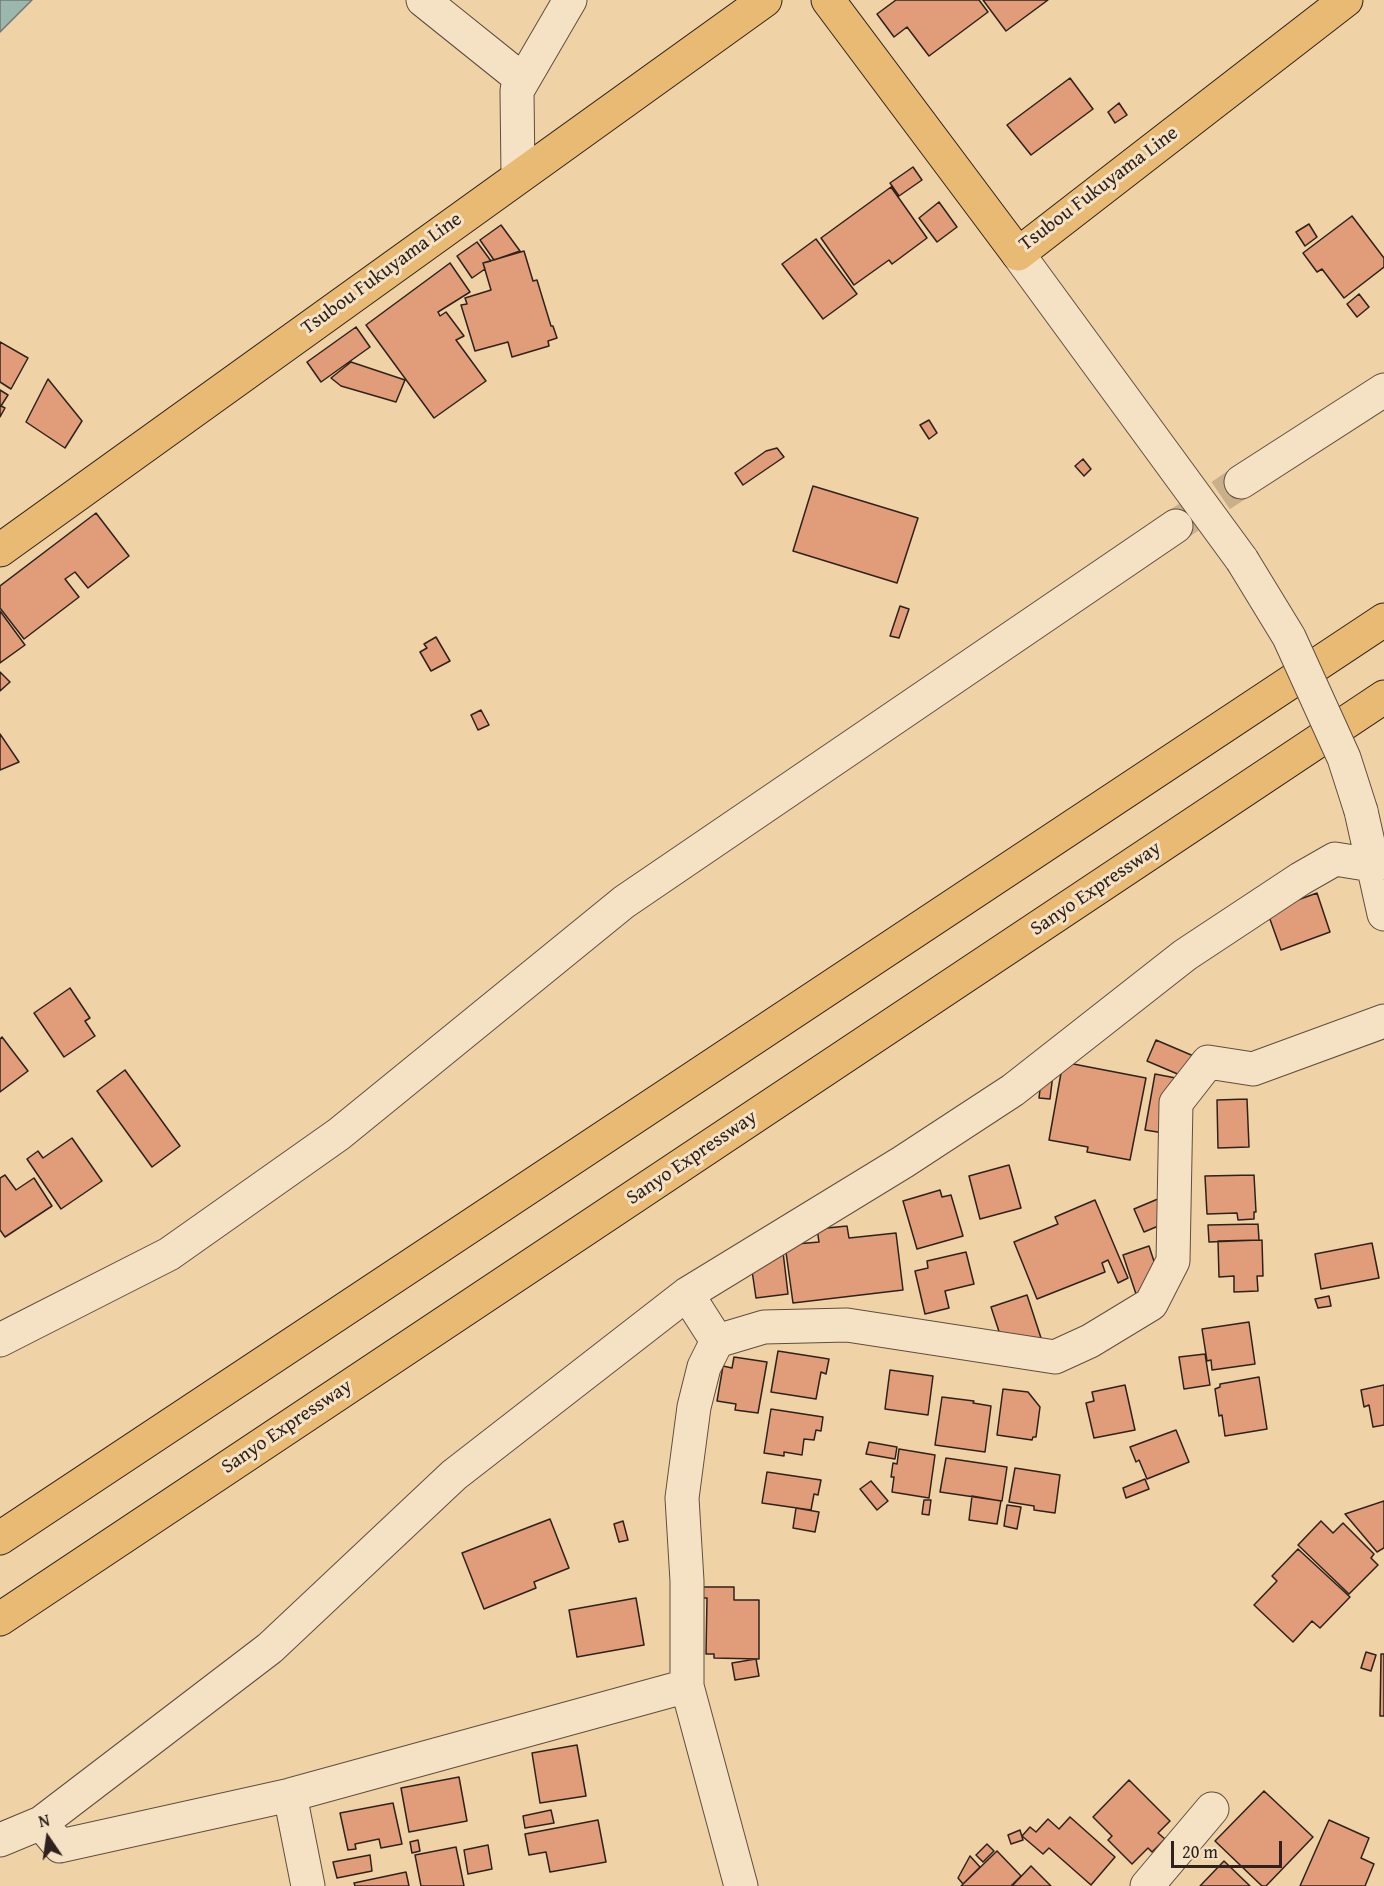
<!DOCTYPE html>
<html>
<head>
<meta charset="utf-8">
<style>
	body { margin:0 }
	#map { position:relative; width:1384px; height:1886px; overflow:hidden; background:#efd3a6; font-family:"Gentium Book Plus",serif }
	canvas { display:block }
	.north { position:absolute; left:18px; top:1808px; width:60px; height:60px; -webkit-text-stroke:4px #f5e2c5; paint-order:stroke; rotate:347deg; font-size:16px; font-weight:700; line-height:24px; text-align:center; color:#2f221c }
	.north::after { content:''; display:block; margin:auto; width:21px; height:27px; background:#2f221c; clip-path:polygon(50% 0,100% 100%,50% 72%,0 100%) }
	.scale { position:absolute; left:1171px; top:1841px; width:111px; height:27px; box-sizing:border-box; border:3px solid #2f221c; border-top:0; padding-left:8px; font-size:18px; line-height:21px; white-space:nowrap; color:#2f221c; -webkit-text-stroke:4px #f5e2c5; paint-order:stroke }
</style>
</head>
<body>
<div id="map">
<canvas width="1384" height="1886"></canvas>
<div class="north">N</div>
<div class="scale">20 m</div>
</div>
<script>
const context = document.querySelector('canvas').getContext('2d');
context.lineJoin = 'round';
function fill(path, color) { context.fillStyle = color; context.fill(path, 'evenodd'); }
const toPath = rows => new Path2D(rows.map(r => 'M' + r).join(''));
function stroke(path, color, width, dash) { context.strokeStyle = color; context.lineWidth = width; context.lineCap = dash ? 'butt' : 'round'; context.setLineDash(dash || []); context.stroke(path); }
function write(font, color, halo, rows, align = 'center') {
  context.font = font + ' "Gentium Book Plus",serif'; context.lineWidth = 6; context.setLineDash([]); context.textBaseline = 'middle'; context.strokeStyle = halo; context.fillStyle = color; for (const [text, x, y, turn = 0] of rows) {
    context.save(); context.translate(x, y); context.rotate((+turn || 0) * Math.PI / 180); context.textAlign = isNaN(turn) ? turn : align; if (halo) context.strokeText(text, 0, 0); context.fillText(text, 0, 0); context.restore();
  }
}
const water = toPath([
	[0,0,32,0,0,32,0,0]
]);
fill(water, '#9bb7ae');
stroke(water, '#707b74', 1.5);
const building = toPath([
	[896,0,979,0,988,12,929,56,907,27,894,37,877,14,896,0],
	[983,0,1048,0,1006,31,983,0],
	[1070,78,1093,109,1031,155,1007,125,1070,78],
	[1119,103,1127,115,1115,123,1108,112,1119,103],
	[913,167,922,180,899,196,890,183,913,167],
	[891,187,927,238,892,264,889,260,854,285,821,238,891,187],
	[939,202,957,227,937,242,919,218,939,202],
	[1352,216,1384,258,1384,267,1344,298,1322,269,1317,272,1303,253,1352,216],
	[1309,224,1317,237,1305,246,1296,232,1309,224],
	[501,225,520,251,494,260,480,240,501,225],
	[816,239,857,294,823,319,782,264,816,239],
	[477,242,491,261,483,263,485,269,472,278,457,256,477,242],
	[524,251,533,281,537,280,551,326,553,326,557,338,548,341,549,346,512,357,508,342,475,351,461,305,467,304,465,298,491,290,483,263,524,251],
	[450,263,470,292,438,312,440,316,446,312,464,336,456,340,486,381,434,418,366,325,450,263],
	[1359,294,1369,307,1357,317,1347,304,1359,294],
	[356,327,370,347,321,382,307,362,356,327],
	[0,342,28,358,11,389,0,382,0,342],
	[351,362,405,380,396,402,341,386,331,378,351,362],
	[48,379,82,421,65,448,26,422,48,379],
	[0,390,8,395,1,406,5,408,0,417,0,390],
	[929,420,937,433,929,439,920,425,929,420],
	[777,448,784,457,743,485,735,473,766,451,777,448],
	[1083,459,1091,469,1084,476,1075,466,1083,459],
	[813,486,918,518,897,583,793,551,813,486],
	[96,513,129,556,88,588,75,572,65,579,79,597,24,639,0,608,0,586,96,513],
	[900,606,909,609,899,638,890,636,900,606],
	[0,611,25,645,0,663,0,611],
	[436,637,450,661,431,671,420,652,427,648,424,644,436,637],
	[0,672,10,682,0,691,0,672],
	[481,710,489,725,478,730,471,715,481,710],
	[0,734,19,762,0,770,0,734],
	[1317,893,1330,932,1281,950,1267,911,1317,893],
	[70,988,90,1018,85,1021,95,1036,64,1057,34,1013,70,988],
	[2,1037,28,1071,0,1092,0,1039,2,1037],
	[1156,1040,1203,1060,1194,1081,1147,1061,1156,1040],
	[1063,1062,1146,1078,1130,1160,1087,1152,1088,1147,1049,1140,1063,1062],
	[125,1070,180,1146,152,1167,97,1091,125,1070],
	[1042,1073,1053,1074,1050,1099,1039,1098,1042,1073],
	[1155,1074,1186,1080,1176,1135,1145,1130,1155,1074],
	[1247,1099,1249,1147,1218,1148,1217,1100,1247,1099],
	[72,1138,102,1181,61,1209,27,1159,38,1151,43,1158,72,1138],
	[1009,1165,1021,1208,980,1219,969,1176,1009,1165],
	[5,1175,16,1190,34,1178,52,1206,5,1237,0,1230,0,1178,5,1175],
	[1254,1175,1256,1212,1254,1212,1254,1219,1238,1220,1237,1213,1207,1214,1205,1176,1254,1175],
	[940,1190,942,1197,951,1195,963,1236,917,1249,903,1201,940,1190],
	[1165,1196,1175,1219,1144,1232,1134,1209,1165,1196],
	[1095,1200,1128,1278,1118,1283,1108,1260,1102,1263,1105,1272,1037,1299,1014,1242,1058,1224,1055,1217,1095,1200],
	[1258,1224,1259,1240,1209,1242,1208,1225,1258,1224],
	[847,1226,849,1238,896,1233,903,1290,793,1303,785,1245,819,1242,817,1229,847,1226],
	[1262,1240,1263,1276,1257,1276,1258,1291,1234,1292,1234,1276,1219,1277,1218,1241,1262,1240],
	[1372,1243,1379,1278,1321,1289,1315,1254,1372,1243],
	[1149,1246,1164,1292,1138,1300,1123,1255,1149,1246],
	[783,1252,788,1294,756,1298,750,1257,783,1252],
	[966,1252,974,1284,945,1291,949,1308,925,1314,915,1271,928,1268,927,1261,966,1252],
	[1027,1295,1042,1341,1006,1353,991,1307,1027,1295],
	[1329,1296,1331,1306,1318,1308,1315,1299,1329,1296],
	[1249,1322,1255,1364,1212,1370,1211,1360,1207,1361,1202,1329,1249,1322],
	[778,1351,829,1359,826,1374,821,1372,816,1399,771,1392,778,1351],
	[1205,1354,1210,1385,1184,1389,1179,1357,1205,1354],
	[734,1357,767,1362,758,1413,735,1410,736,1404,717,1401,723,1366,732,1368,734,1357],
	[890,1370,933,1376,928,1415,885,1409,890,1370],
	[1259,1377,1267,1429,1225,1436,1222,1415,1219,1416,1215,1389,1220,1387,1220,1384,1259,1377],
	[1125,1385,1135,1430,1094,1438,1086,1403,1094,1401,1092,1392,1125,1385],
	[1384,1385,1384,1425,1373,1427,1369,1405,1364,1407,1361,1390,1384,1385],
	[1003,1389,1028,1392,1040,1407,1036,1437,1033,1437,1032,1440,997,1435,1003,1389],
	[942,1397,974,1401,973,1403,991,1406,985,1452,935,1445,942,1397],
	[771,1409,823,1417,821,1431,816,1430,814,1440,804,1439,802,1455,784,1452,784,1456,764,1453,771,1409],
	[1176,1430,1189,1462,1147,1479,1139,1460,1136,1462,1130,1447,1176,1430],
	[869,1442,897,1447,895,1459,866,1454,869,1442],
	[899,1449,935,1455,929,1498,892,1492,894,1477,891,1477,893,1463,897,1464,899,1449],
	[946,1458,1007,1467,1002,1501,940,1492,946,1458],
	[1015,1468,1060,1475,1055,1513,1034,1510,1034,1506,1009,1502,1015,1468],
	[767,1472,821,1480,818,1495,814,1494,811,1510,762,1503,767,1472],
	[1145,1479,1149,1489,1126,1498,1123,1488,1145,1479],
	[871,1481,888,1501,877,1510,860,1489,871,1481],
	[972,1496,1001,1501,997,1524,969,1520,972,1496],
	[924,1500,931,1500,929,1515,922,1514,924,1500],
	[1384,1501,1384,1548,1377,1552,1345,1514,1384,1501],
	[1007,1505,1021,1507,1017,1529,1004,1526,1007,1505],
	[796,1508,819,1512,815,1532,793,1528,796,1508],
	[550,1519,569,1568,534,1582,536,1588,484,1609,462,1553,550,1519],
	[623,1521,628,1540,619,1542,614,1524,623,1521],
	[1321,1521,1333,1533,1343,1523,1374,1554,1371,1558,1378,1565,1349,1594,1298,1545,1321,1521],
	[1298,1549,1350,1597,1320,1628,1312,1621,1293,1642,1254,1605,1277,1581,1272,1576,1298,1549],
	[701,1587,734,1587,734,1600,759,1600,759,1659,714,1658,714,1654,706,1654,707,1598,701,1598,701,1587],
	[636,1598,644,1645,577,1657,569,1610,636,1598],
	[1366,1652,1376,1655,1371,1671,1361,1668,1366,1652],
	[1381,1654,1384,1654,1384,1716,1380,1716,1381,1654],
	[756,1659,759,1676,735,1680,732,1663,756,1659],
	[577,1745,586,1796,540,1803,532,1753,577,1745],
	[459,1777,467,1821,409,1832,401,1788,459,1777],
	[1129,1780,1170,1821,1158,1833,1165,1839,1152,1852,1148,1848,1132,1864,1108,1840,1112,1836,1093,1817,1129,1780],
	[1264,1791,1313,1837,1266,1886,1262,1886,1215,1841,1264,1791],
	[393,1803,402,1844,381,1848,379,1839,355,1844,356,1849,348,1850,340,1813,393,1803],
	[551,1810,554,1823,525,1828,523,1816,551,1810],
	[1070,1817,1115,1857,1091,1885,1049,1848,1043,1854,1022,1836,1030,1827,1036,1832,1048,1819,1059,1829,1070,1817],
	[598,1820,606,1862,550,1872,546,1852,529,1855,525,1834,598,1820],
	[1329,1820,1369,1838,1361,1858,1374,1864,1365,1886,1300,1886,1329,1820],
	[1020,1830,1023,1840,1011,1844,1008,1835,1020,1830],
	[418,1840,420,1851,412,1853,410,1842,418,1840],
	[987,1844,994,1851,983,1862,976,1855,987,1844],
	[488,1845,492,1869,468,1874,464,1850,488,1845],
	[456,1847,464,1886,421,1886,415,1855,456,1847],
	[997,1851,1021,1876,1011,1886,961,1886,997,1851],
	[370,1855,372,1871,337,1878,333,1862,370,1855],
	[970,1856,980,1867,963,1884,958,1878,970,1856],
	[1224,1861,1250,1886,1200,1886,1224,1861],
	[1031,1866,1051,1886,1012,1886,1031,1866],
	[406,1872,409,1886,355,1886,354,1883,406,1872]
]);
fill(building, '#e19c79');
stroke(building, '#2f221c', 1.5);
stroke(toPath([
	[1180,523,1241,482]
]), '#c9b08a', 33, [33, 16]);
const minor = toPath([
	[423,0,519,77,517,91],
	[518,176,517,91,570,0],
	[1018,254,1242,560],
	[1241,482,1384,390],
	[1361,811,1384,914],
	[687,1294,717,1341],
	[0,1340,169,1254,339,1134,624,902,1176,526],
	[290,1795,308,1886],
	[41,1823,60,1846,290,1795,687,1686],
	[0,1840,41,1823,270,1648,454,1475,687,1294,903,1162,1013,1090,1185,955,1300,879,1335,859,1372,865,1384,863],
	[741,1886,687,1686,687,1581,682,1498,694,1407,704,1367,717,1341,764,1327,847,1325,1055,1357,1090,1341,1151,1304,1173,1261,1176,1103,1208,1062,1253,1069,1384,1021],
	[1147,1886,1212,1809]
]);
const major = toPath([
	[828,0,1018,254,1346,0],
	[0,550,765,0]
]);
const highway = toPath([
	[0,1538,1384,620],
	[0,1619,1384,697]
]);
stroke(minor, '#5f4e3e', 35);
stroke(major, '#2f221c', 35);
stroke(highway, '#2f221c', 35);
stroke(minor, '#f5e2c5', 33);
stroke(major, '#e8ba73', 33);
stroke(highway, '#e8ba73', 33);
const minorBridge = toPath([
	[1242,560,1289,637,1344,758,1361,811]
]);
stroke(minorBridge, '#5f4e3e', 35, []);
stroke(minorBridge, '#f5e2c5', 33);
write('20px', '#2f221c', '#f5e2c5', [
	["Tsubou Fukuyama Line",1099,189,-37],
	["Tsubou Fukuyama Line",382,274,-36],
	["Sanyo Expressway",1096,889,-34],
	["Sanyo Expressway",692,1158,-34],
	["Sanyo Expressway",287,1427,-34]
]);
</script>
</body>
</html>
